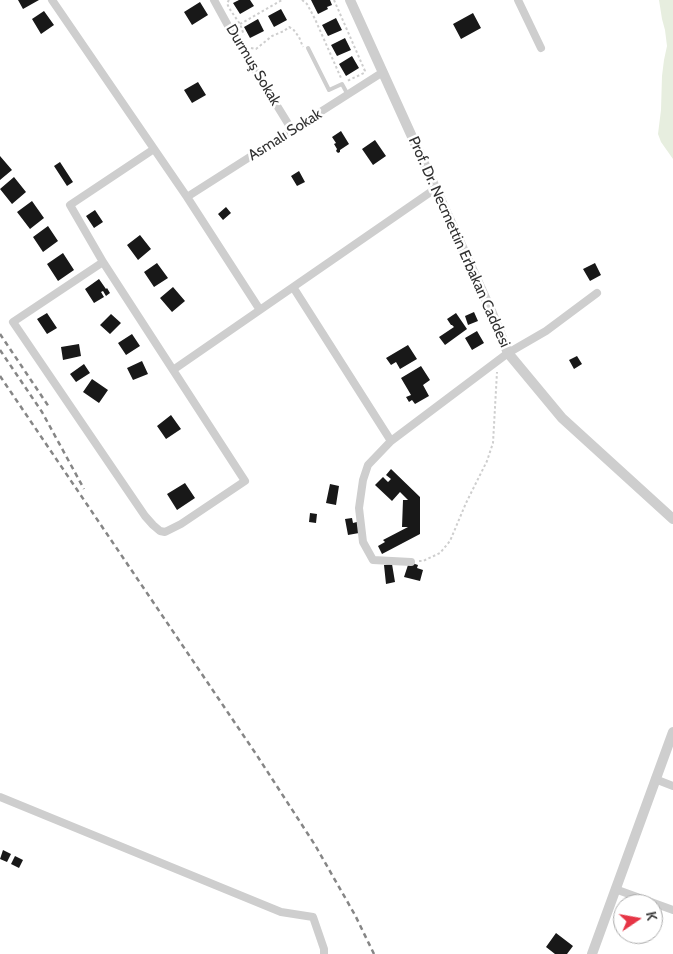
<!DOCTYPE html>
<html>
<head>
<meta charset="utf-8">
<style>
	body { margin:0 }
	#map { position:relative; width:673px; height:954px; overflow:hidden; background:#fff; font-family:Cabin,sans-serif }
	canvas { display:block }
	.north { position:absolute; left:613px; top:894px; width:50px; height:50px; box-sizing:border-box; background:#fff; border:1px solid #adadad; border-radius:50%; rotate:78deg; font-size:14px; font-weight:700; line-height:20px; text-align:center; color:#313131 }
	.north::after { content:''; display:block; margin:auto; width:18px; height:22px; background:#e63546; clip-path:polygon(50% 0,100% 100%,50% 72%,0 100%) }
</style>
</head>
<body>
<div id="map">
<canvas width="673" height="954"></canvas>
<div class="north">K</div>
</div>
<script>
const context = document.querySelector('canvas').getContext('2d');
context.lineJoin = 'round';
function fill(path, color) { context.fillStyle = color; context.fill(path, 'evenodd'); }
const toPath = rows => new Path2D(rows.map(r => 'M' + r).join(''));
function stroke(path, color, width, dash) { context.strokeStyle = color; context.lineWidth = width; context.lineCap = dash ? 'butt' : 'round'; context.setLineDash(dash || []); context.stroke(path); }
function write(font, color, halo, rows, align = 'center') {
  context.font = font + ' Cabin,sans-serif'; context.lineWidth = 5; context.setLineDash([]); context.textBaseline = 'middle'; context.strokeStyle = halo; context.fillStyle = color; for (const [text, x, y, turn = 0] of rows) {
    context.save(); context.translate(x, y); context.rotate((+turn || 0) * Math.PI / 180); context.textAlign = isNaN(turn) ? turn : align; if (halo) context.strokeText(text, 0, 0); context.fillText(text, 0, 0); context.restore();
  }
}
fill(toPath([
	[659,0,673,0,673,159,661,142,658,134,661,110,662,76,664,60,667,46,665,30,662,19]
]), '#e7eedf');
fill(toPath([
	[18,0,39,0,23,9],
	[239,0,250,0,254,6,240,14,233,3],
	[311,0,330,0,332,5,327,7,328,9,318,14],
	[200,2,208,15,192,25,184,12],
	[281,9,287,20,274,27,268,16],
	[44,11,54,25,41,34,32,19],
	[473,13,481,28,461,39,453,24],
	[336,18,342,30,328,36,322,25],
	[258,19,264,31,250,38,244,27],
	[345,38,351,50,337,56,331,45],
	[352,56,359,68,346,76,339,64],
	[198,82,206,95,192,103,184,90],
	[341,131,349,144,340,150,340,152,338,153,336,151,337,149,334,144,336,143,332,137],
	[375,140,386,156,373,165,362,149],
	[0,156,12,170,0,180],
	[60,162,73,182,67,186,54,166],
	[299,171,305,182,297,186,291,176],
	[14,177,26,192,12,204,0,189],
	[32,201,44,218,30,229,17,212],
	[226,207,231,213,223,220,218,214],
	[95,210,103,222,94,228,86,216],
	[48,226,58,241,43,252,33,237],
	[140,235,151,249,138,260,127,245],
	[63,253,74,270,58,281,47,264],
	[157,263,168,278,154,287,144,272],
	[595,263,601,275,590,281,583,269],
	[99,279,106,289,107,288,110,293,106,296,103,291,101,292,104,297,94,303,85,289],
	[173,287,185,301,172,312,160,298],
	[474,312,478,321,468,325,465,316],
	[47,313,57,328,47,334,37,319],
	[456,313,467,329,445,345,439,337,454,327,452,325,451,325,447,319],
	[111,314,121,323,110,334,100,325],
	[477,331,484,343,472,350,465,338],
	[132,334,140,346,126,355,118,343],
	[79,344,81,356,63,360,61,347],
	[408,345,417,359,400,369,396,362,391,365,386,358],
	[577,356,582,364,574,369,569,360],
	[142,361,148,374,133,380,127,368],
	[84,364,90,373,76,382,70,374],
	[421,366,430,380,423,385,429,396,415,404,412,400,409,402,406,397,411,395,401,378],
	[92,379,108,390,99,403,83,392],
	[171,415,181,429,166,439,157,426],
	[391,469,420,497,420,534,382,554,378,546,385,542,383,540,408,527,402,527,403,500,408,500,400,492,392,501,375,485,383,477,388,482,391,479,386,475],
	[185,483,195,498,177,510,167,494],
	[330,484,339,486,336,505,326,503],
	[310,513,317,514,316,523,309,522],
	[352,518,353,523,357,522,359,533,348,535,345,519],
	[409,562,418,565,417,568,423,570,420,581,404,577],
	[392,564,395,582,386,584,384,565],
	[3,850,11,854,7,862,0,859],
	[15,856,23,860,19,868,11,864],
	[556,933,573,946,567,954,555,954,546,947]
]), '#181818');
stroke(toPath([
	[229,0,227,3,229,8,240,24,244,35],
	[302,0,307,4,315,19,341,78],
	[334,0,365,71,364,73,347,81],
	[240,24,282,0],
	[251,48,256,49,272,36,284,31,289,27,293,29,299,37,303,47],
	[419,561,423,561,440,553,450,541,466,503,487,461,493,443,497,372]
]), '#cecece', 2, [2.5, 2.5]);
stroke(toPath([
	[308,48,329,90,342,84,348,95]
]), '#cecece', 4);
stroke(toPath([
	[52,0,187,197,260,310],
	[214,0,231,31,292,130],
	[518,0,541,48],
	[187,197,383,72],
	[103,262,245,481,181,524,165,532,160,531,153,525,145,516,13,322,103,262,70,205,154,149],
	[293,287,391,441],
	[173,370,435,189],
	[411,562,373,560,363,542,359,508,363,480,368,465,391,441,508,353,546,331,597,293],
	[655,779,673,786],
	[0,797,281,912,313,917,324,949,324,954],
	[615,889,673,910]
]), '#cecece', 8);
stroke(toPath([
	[350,0,491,311,508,353,562,418,673,519],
	[592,954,673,732]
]), '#cecece', 10);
stroke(toPath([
	[0,334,49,407],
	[0,350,42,412,84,489],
	[0,376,256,754,315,845,355,915,374,954]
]), '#868686', 2.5, [5, 4]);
write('15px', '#313131', '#fff', [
	["Durmuş Sokak",253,65,59],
	["Asmalı Sokak",285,135,-32],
	["Prof. Dr. Necmettin Erbakan Caddesi",459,242,66]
]);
</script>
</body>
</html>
